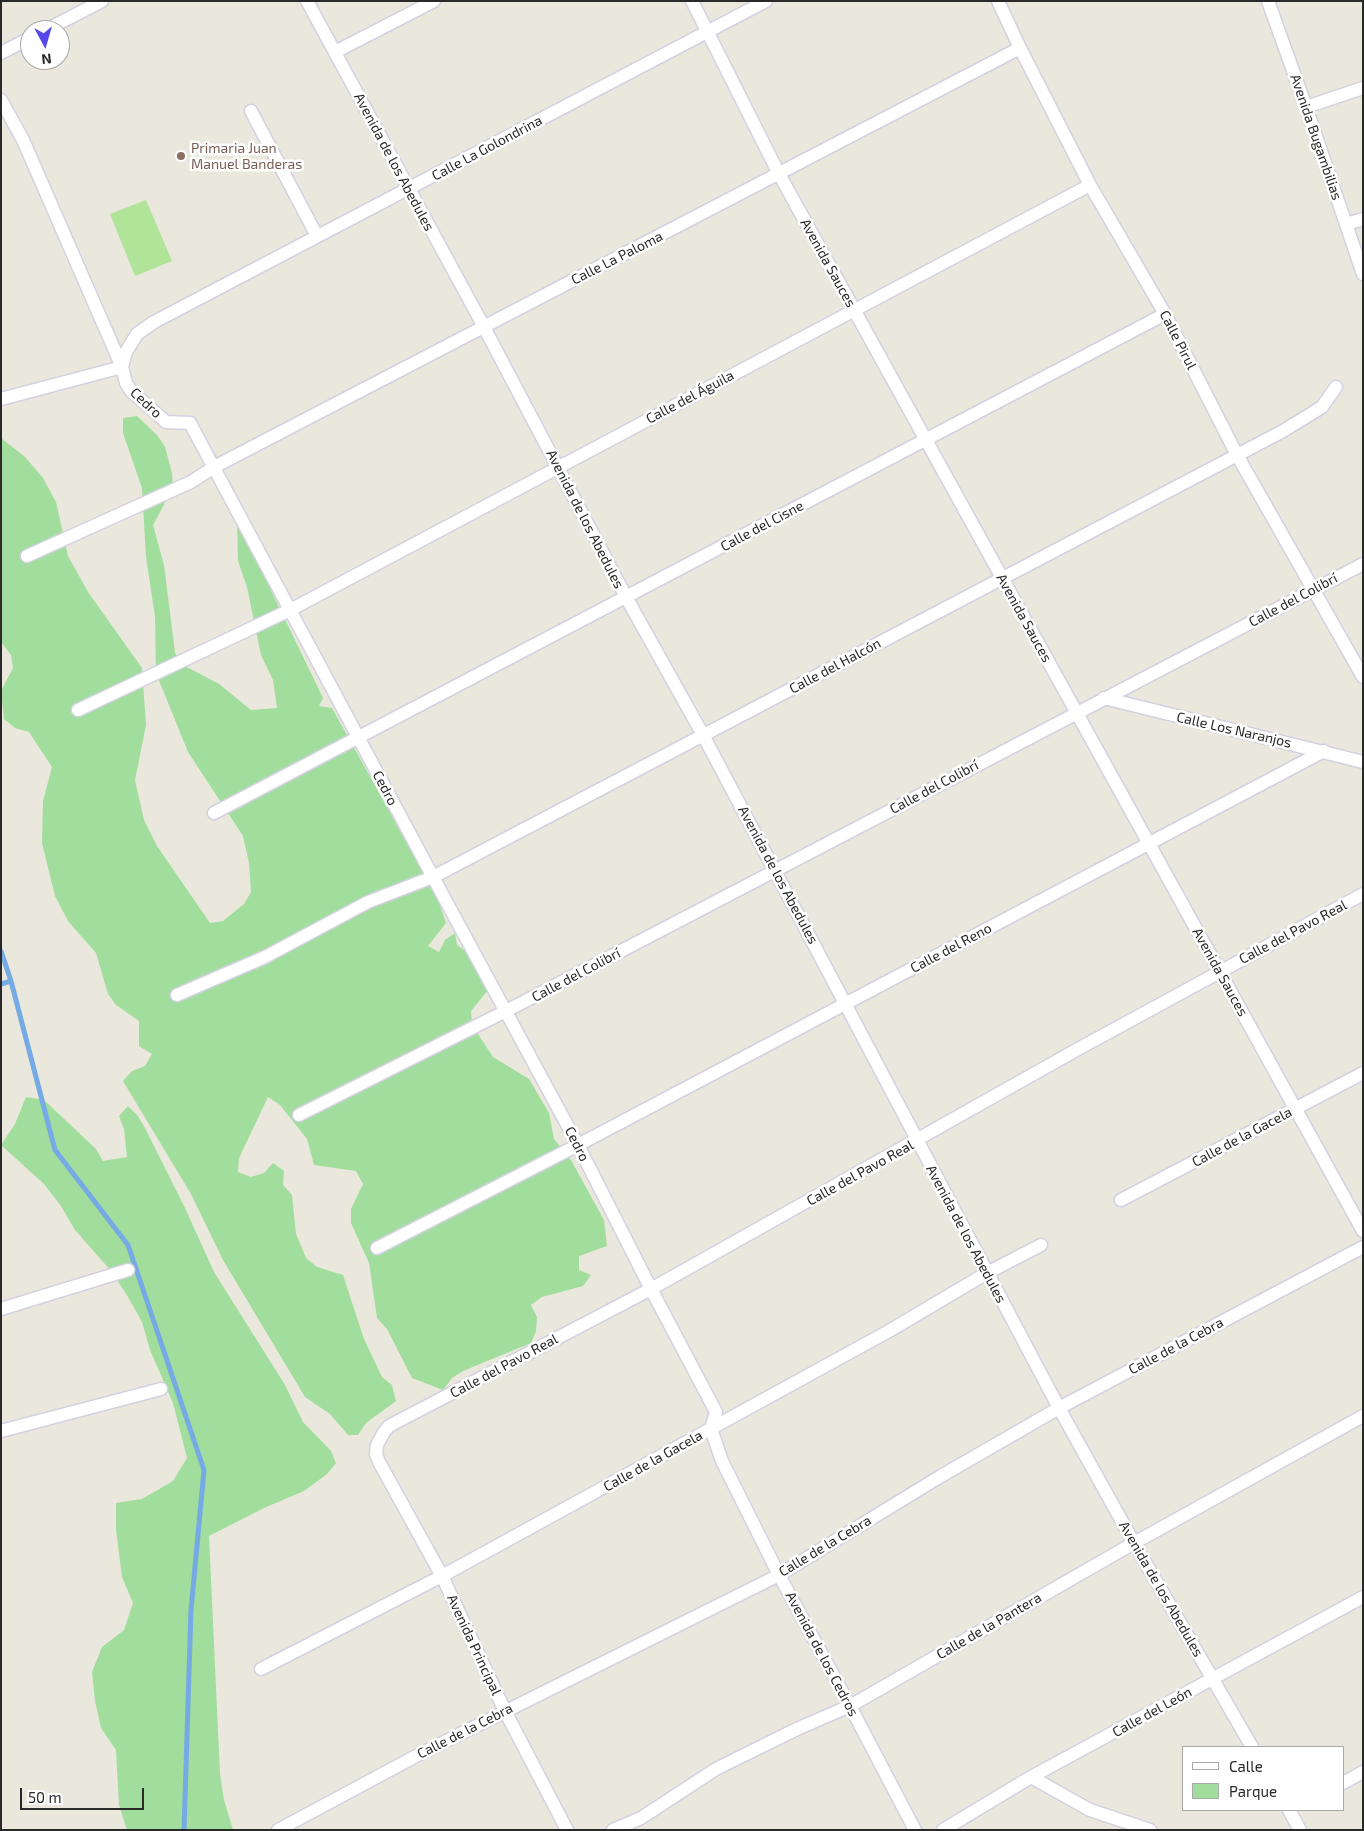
<!DOCTYPE html>
<html>
<head>
<meta charset="utf-8">
<style>
	body { margin:0 }
	#map { position:relative; width:1364px; height:1831px; overflow:hidden; background:#eae8dc; font-family:"Exo 2",sans-serif }
	canvas { display:block }
	.frame { position:absolute; inset:0; border:2px solid #292929; pointer-events:none }
	.legend { position:absolute; left:1182px; top:1746px; width:162px; height:65px; box-sizing:border-box; background:#fff; border:1px solid #a9a9a9; margin:0; padding:6px 9px; list-style:none; font-size:15px; color:#292929 }
	.legend li { display:flex; align-items:center; gap:10px; height:25px }
	.legend b { width:25px; border:1px solid #a9a9a9 }
	.north { position:absolute; left:20px; top:20px; width:50px; height:50px; box-sizing:border-box; background:#fff; border:1px solid #a9a9a9; border-radius:50%; rotate:174deg; font-size:14px; font-weight:700; line-height:20px; text-align:center; color:#292929 }
	.north::after { content:''; display:block; margin:auto; width:18px; height:22px; background:#5547ec; clip-path:polygon(50% 0,100% 100%,50% 72%,0 100%) }
	.scale { position:absolute; left:20px; top:1788px; width:124px; height:22px; box-sizing:border-box; border:2px solid #292929; border-top:0; padding-left:6px; font-size:15px; line-height:18px; white-space:nowrap; color:#292929; -webkit-text-stroke:4px #fff; paint-order:stroke }
</style>
</head>
<body>
<div id="map">
<canvas width="1364" height="1831"></canvas>
<div class="frame"></div>
<ul class="legend">
<li><b style="height:6px;background:#fff"></b>Calle</li>
<li><b style="height:14px;background:#a1dd9c"></b>Parque</li>
</ul>
<div class="north">N</div>
<div class="scale">50 m</div>
</div>
<script>
const context = document.querySelector('canvas').getContext('2d');
context.lineJoin = 'round';
function fill(path, color) { context.fillStyle = color; context.fill(path, 'evenodd'); }
const toPath = rows => new Path2D(rows.map(r => 'M' + r).join(''));
function stroke(path, color, width, dash) { context.strokeStyle = color; context.lineWidth = width; context.lineCap = dash ? 'butt' : 'round'; context.setLineDash(dash || []); context.stroke(path); }
function write(font, color, halo, rows, align = 'center') {
  context.font = font + ' "Exo 2",sans-serif'; context.lineWidth = 5; context.setLineDash([]); context.textBaseline = 'middle'; context.strokeStyle = halo; context.fillStyle = color; for (const [text, x, y, turn = 0] of rows) {
    context.save(); context.translate(x, y); context.rotate((+turn || 0) * Math.PI / 180); context.textAlign = isNaN(turn) ? turn : align; if (halo) context.strokeText(text, 0, 0); context.fillText(text, 0, 0); context.restore();
  }
}
fill(toPath([
	[137,416,157,435,165,447,172,473,173,488,153,525,164,565,175,653,183,665,219,684,251,710,277,708,273,680,261,655,247,587,238,561,237,520,323,698,319,706,332,708,438,899,446,923,428,946,439,952,445,940,455,933,457,945,469,954,488,990,471,1011,472,1025,493,1057,529,1079,549,1113,554,1139,571,1160,604,1220,607,1246,579,1256,579,1270,591,1275,583,1286,542,1297,531,1305,537,1317,536,1331,531,1343,463,1371,452,1378,443,1390,412,1378,387,1329,377,1318,369,1263,351,1223,351,1209,363,1184,356,1171,314,1165,307,1139,280,1105,268,1097,239,1158,238,1172,251,1177,264,1173,273,1163,284,1171,283,1185,292,1195,296,1234,306,1258,317,1267,343,1275,364,1339,382,1377,392,1385,396,1401,366,1423,358,1435,348,1435,330,1414,305,1397,223,1260,191,1194,123,1081,132,1071,145,1066,152,1054,139,1046,139,1021,116,1005,108,994,96,953,68,921,55,896,42,843,43,801,52,767,29,732,15,728,4,719,1,691,13,668,11,655,1,642,1,438,25,457,43,478,56,502,68,556,88,592,142,668,146,725,135,780,144,820,157,846,210,923,223,921,244,904,251,892,249,863,243,836,188,752,156,673,155,617,146,557,142,488,123,433,123,418],
	[26,1097,44,1100,96,1149,103,1161,127,1157,124,1129,119,1116,128,1106,137,1115,144,1126,185,1208,214,1272,285,1385,303,1422,331,1451,336,1463,327,1474,304,1491,264,1508,209,1536,220,1774,224,1800,233,1830,127,1830,119,1805,116,1750,101,1728,95,1701,92,1672,102,1647,124,1630,133,1603,122,1577,116,1530,116,1503,142,1499,173,1481,187,1458,173,1403,150,1350,142,1322,128,1297,112,1272,75,1230,61,1206,44,1184,1,1145,15,1124]
]), '#a1dd9c');
fill(toPath([
	[146,200,172,261,135,276,110,214]
]), '#b0e499');
stroke(toPath([
	[1,951,11,981,55,1150,128,1245,204,1470,191,1610,184,1830],
	[1,984,11,981]
]), '#76aae5', 5);
const minor = toPath([
	[307,1,484,327,626,597,703,735,1059,1408,1134,1543,1252,1747],
	[692,1,779,174,1363,1231],
	[766,1,154,322,137,334,126,352,122,367,126,383,131,391,166,422,190,423,433,877,578,1145,651,1289,716,1412,711,1429,722,1461,779,1575,850,1706,915,1830],
	[998,1,1020,48,1090,185,1165,314,1237,455,1363,677],
	[1268,1,1306,107,1363,274],
	[46,30,102,1],
	[335,52,434,1],
	[1,53,30,38],
	[1,100,23,140,122,367,1,399],
	[1306,107,1363,88],
	[251,111,317,236],
	[1346,224,1363,219],
	[27,556,191,482,214,467,1020,48],
	[1104,698,1363,762],
	[78,710,290,610,1090,185],
	[214,813,1165,314],
	[177,995,265,957,368,902,433,877,1283,431,1322,407,1336,387],
	[299,1115,506,1011,1363,564],
	[1121,1200,1363,1073],
	[377,1248,578,1145,1324,751],
	[1,1309,128,1270],
	[1,1431,161,1389],
	[261,1669,442,1576,889,1331,987,1273,1041,1245],
	[1031,1777,1090,1810,1150,1830],
	[1343,1783,1363,1772],
	[1289,1810,1300,1830],
	[278,1830,416,1756,779,1575,941,1476,1059,1408,1363,1247],
	[567,1830,505,1711,442,1576,379,1462,376,1454,377,1445,384,1432,389,1426,651,1289,1078,1049,1363,894],
	[613,1830,641,1818,716,1769,734,1760,799,1728,850,1706,1134,1543,1363,1416],
	[943,1830,1031,1777,1363,1597]
]);
stroke(minor, '#d3d1e1', 15);
stroke(minor, '#fff', 12);
for (const [x, y, r, color] of [
	[181,156,5,"#8d6e63"]
]) { const dot = new Path2D(); dot.arc(x, y, r, 0, 2 * Math.PI); context.fillStyle = color; context.fill(dot); stroke(dot, '#fff', 2); }
write('14px', '#292929', '#fff', [
	["Avenida Bugambilias",1316,137,71],
	["Calle La Golondrina",487,148,-28],
	["Avenida de los Abedules",394,162,62],
	["Calle La Paloma",617,258,-27],
	["Avenida Sauces",828,263,61],
	["Calle Pirul",1178,340,63],
	["Calle del Águila",690,397,-28],
	["Cedro",146,403,43],
	["Avenida de los Abedules",585,519,63],
	["Calle del Cisne",762,526,-28],
	["Calle del Colibrí",1293,600,-28],
	["Avenida Sauces",1024,618,61],
	["Calle del Halcón",835,666,-28],
	["Calle Los Naranjos",1234,730,13],
	["Calle del Colibrí",934,787,-28],
	["Cedro",385,788,62],
	["Avenida de los Abedules",778,875,62],
	["Calle del Pavo Real",1293,932,-28],
	["Calle del Reno",951,948,-28],
	["Avenida Sauces",1220,972,61],
	["Calle del Colibrí",576,975,-28],
	["Calle de la Gacela",1242,1137,-28],
	["Cedro",577,1144,63],
	["Calle del Pavo Real",860,1173,-29],
	["Avenida de los Abedules",966,1234,62],
	["Calle de la Cebra",1176,1346,-28],
	["Calle del Pavo Real",504,1366,-28],
	["Calle de la Gacela",653,1461,-29],
	["Calle de la Cebra",825,1546,-31],
	["Avenida de los Abedules",1161,1589,60],
	["Calle de la Pantera",989,1626,-30],
	["Avenida Principal",474,1645,65],
	["Avenida de los Cedros",822,1654,62],
	["Calle del León",1152,1712,-29],
	["Calle de la Cebra",465,1731,-27]
]);
write('14px', '#785e54', '#fff', [
	["Primaria Juan",191,148],
	["Manuel Banderas",191,164]
], 'left');
</script>
</body>
</html>
